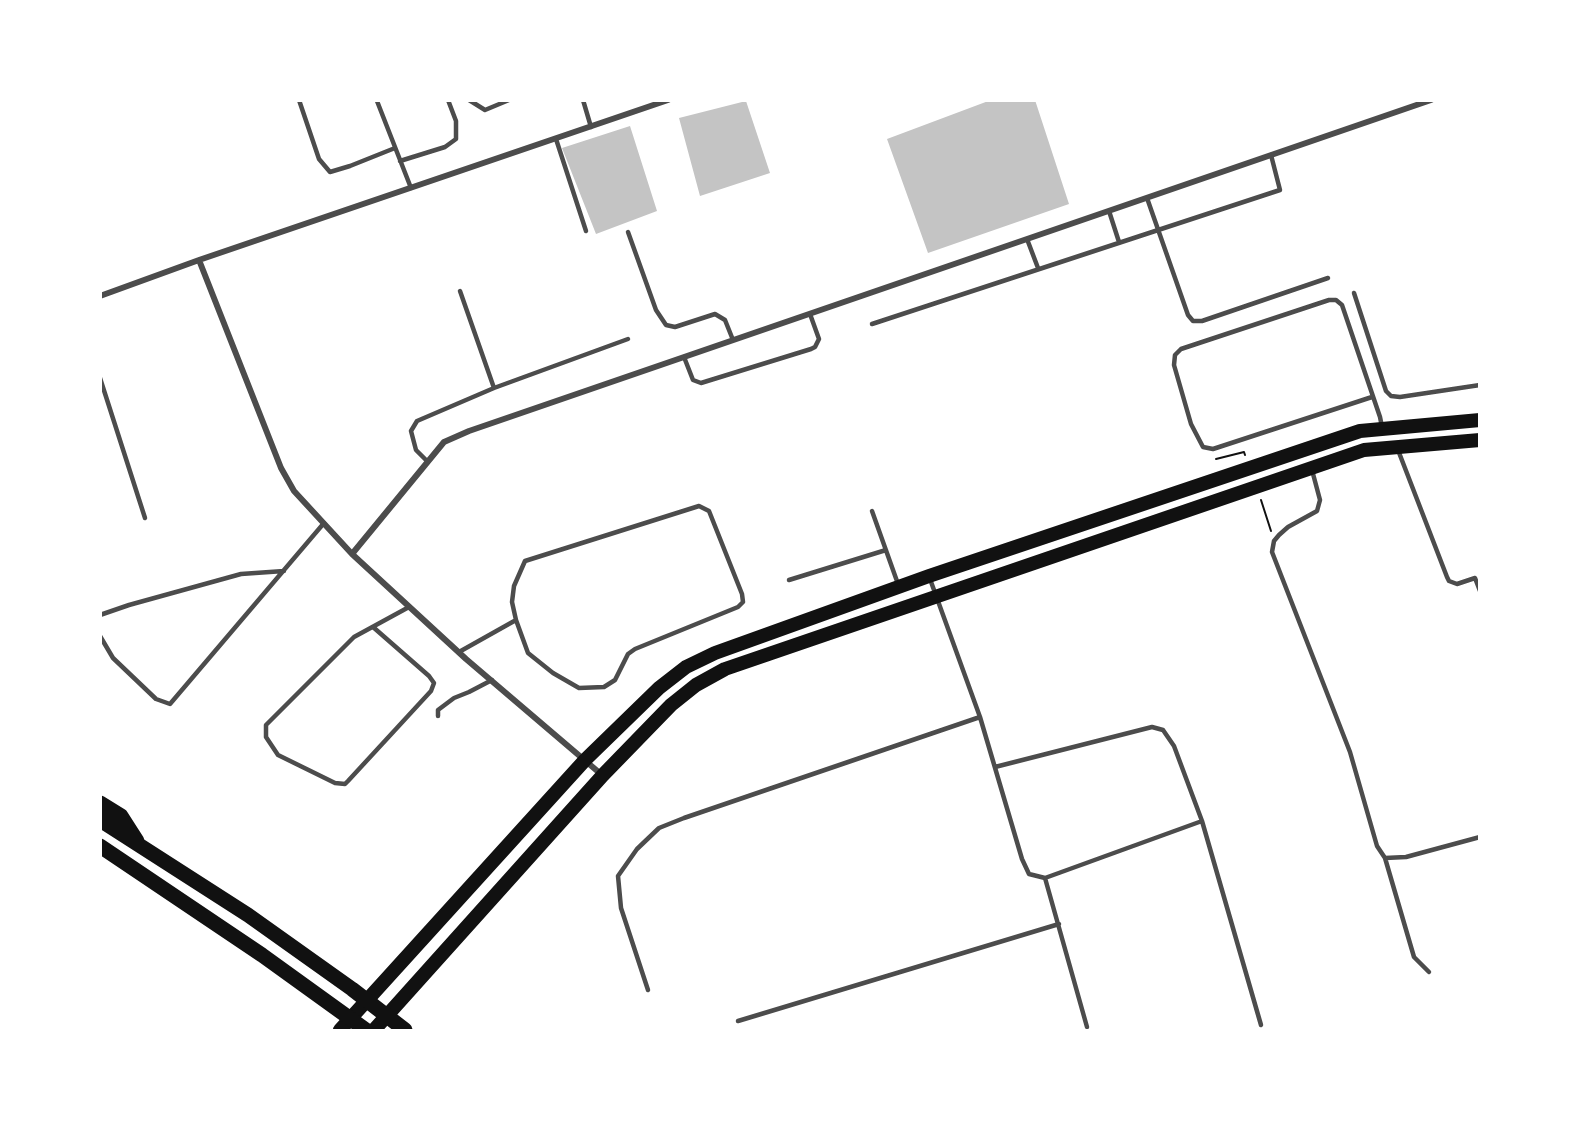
<!DOCTYPE html>
<html>
<head>
<meta charset="utf-8">
<style>
	body { margin:0 }
	#map { position:relative; width:1580px; height:1131px; overflow:hidden; background:#fff; font-family:Ubuntu,sans-serif }
	canvas { display:block }
	.frame { position:absolute; inset:0; border:102px solid #fff; pointer-events:none }
</style>
</head>
<body>
<div id="map">
<canvas width="1580" height="1131"></canvas>
<div class="frame"></div>
</div>
<script>
const context = document.querySelector('canvas').getContext('2d');
context.lineJoin = 'round';
function fill(path, color) { context.fillStyle = color; context.fill(path, 'evenodd'); }
const toPath = rows => new Path2D(rows.map(r => 'M' + r).join(''));
function stroke(path, color, width, dash) { context.strokeStyle = color; context.lineWidth = width; context.lineCap = dash ? 'butt' : 'round'; context.setLineDash(dash || []); context.stroke(path); }
fill(toPath([
	[991,100,1035,100,1069,204,928,253,887,139],
	[746,101,770,173,700,196,679,118],
	[630,126,657,211,596,234,562,148]
]), '#c4c4c4');
stroke(toPath([
	[1216,459,1244,452,1245,455],
	[1261,500,1271,531]
]), '#111', 2);
stroke(toPath([
	[299,100,319,159,330,172,350,166,395,148],
	[469,100,485,110,509,100],
	[583,100,591,127],
	[377,101,411,188],
	[556,139,586,231],
	[400,161,445,147,456,139,456,121,448,100],
	[1147,198,1188,315,1193,321,1202,321,1328,278],
	[1109,211,1119,242],
	[628,232,656,310,666,325,675,327,715,314,725,320,733,340],
	[1027,239,1038,268],
	[460,291,494,388],
	[1354,293,1386,391,1391,396,1400,397,1480,385],
	[872,324,1280,190,1271,155],
	[684,357,693,380,701,383,811,349,815,347,819,339,810,314],
	[100,378,145,518],
	[1372,397,1213,449,1203,447,1191,424,1174,365,1175,355,1181,349,1329,300,1336,300,1342,305,1380,417,1382,427],
	[1398,450,1447,577,1449,581,1457,584,1475,578,1480,591],
	[427,461,416,450,411,431,417,421,494,388,628,339],
	[1312,470,1320,500,1317,511,1288,527,1279,535,1274,541,1272,552,1350,752,1377,846,1385,858,1406,857,1480,837],
	[872,511,898,584],
	[930,579,980,717,1022,859,1029,874,1045,878,1202,821],
	[789,580,886,550],
	[100,615,129,605,241,574,284,571],
	[373,627,429,676,434,683,431,691,348,781,345,784,335,783,278,755,266,737,266,725,354,637,409,607],
	[100,636,113,658,156,699,170,704,324,523],
	[459,652,516,620,512,602,514,586,525,561,699,506,709,511,742,594,743,602,738,607,635,649,628,654,615,680,604,687,579,688,553,673,528,653,516,620],
	[438,716,438,710,454,698,469,692,492,680],
	[995,767,1152,727,1163,730,1174,746,1202,821,1261,1025],
	[1385,858,1414,957,1429,972],
	[1045,878,1087,1027],
	[648,990,621,908,618,876,637,849,659,828,684,818,980,717],
	[738,1021,1059,924]
]), '#4c4c4c', 4.5);
stroke(toPath([
	[199,260,281,468,294,491,352,554,466,659,602,775],
	[100,296,199,260,668,100],
	[352,554,444,442,469,431,1431,100]
]), '#4c4c4c', 6);
stroke(toPath([
	[340,1030,585,760,659,688,686,667,715,653,929,576,1360,431,1480,420],
	[374,1030,603,775,671,705,696,685,725,669,1364,450,1480,440]
]), '#111', 14);
stroke(toPath([
	[100,803,121,816,137,841],
	[100,820,248,915,352,989,405,1030],
	[100,846,262,955,366,1030]
]), '#111', 15);
</script>
</body>
</html>
